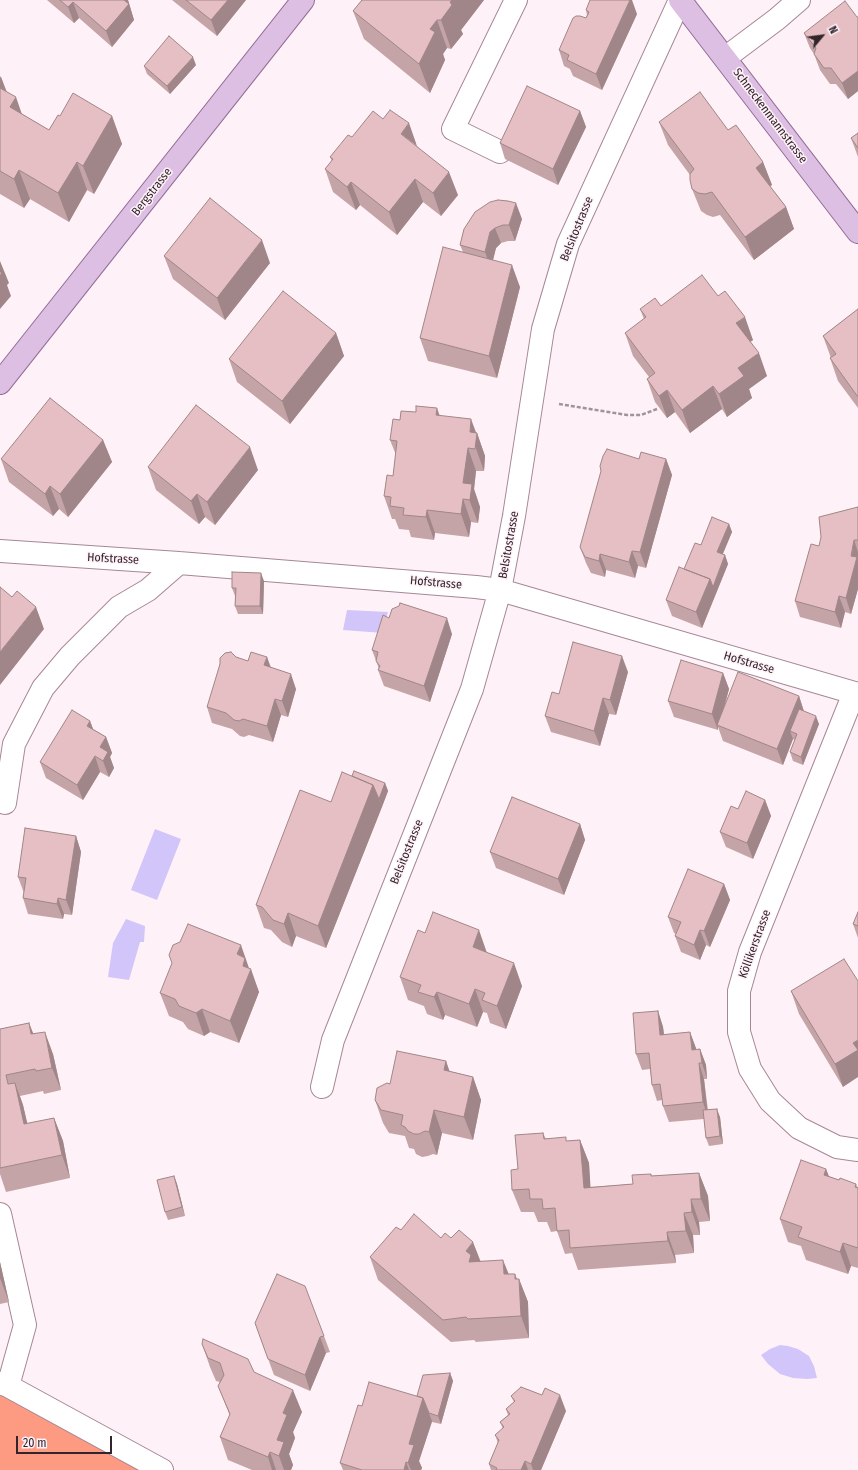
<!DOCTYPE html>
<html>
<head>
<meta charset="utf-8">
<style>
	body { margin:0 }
	#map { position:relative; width:858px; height:1470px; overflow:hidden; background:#fff1f8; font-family:"Fira Sans Condensed",sans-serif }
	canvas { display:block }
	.north { position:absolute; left:802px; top:16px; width:40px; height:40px; -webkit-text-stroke:3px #fff1f8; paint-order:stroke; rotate:61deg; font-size:11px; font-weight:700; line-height:16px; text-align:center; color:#31242b }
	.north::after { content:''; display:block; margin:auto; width:14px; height:18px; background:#31242b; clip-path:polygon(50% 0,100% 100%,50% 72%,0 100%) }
	.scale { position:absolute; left:16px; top:1436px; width:96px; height:18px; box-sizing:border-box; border:2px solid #31242b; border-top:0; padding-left:5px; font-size:12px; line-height:14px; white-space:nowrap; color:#31242b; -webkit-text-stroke:3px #fff1f8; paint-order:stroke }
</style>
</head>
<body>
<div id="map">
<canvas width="858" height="1470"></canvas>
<div class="north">N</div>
<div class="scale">20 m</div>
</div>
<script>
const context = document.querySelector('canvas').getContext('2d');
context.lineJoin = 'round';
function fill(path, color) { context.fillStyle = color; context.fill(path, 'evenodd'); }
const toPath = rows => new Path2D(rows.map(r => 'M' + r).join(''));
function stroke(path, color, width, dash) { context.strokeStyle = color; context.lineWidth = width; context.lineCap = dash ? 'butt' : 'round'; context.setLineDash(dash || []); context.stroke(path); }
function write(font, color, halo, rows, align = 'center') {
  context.font = font + ' "Fira Sans Condensed",sans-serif'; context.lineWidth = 3; context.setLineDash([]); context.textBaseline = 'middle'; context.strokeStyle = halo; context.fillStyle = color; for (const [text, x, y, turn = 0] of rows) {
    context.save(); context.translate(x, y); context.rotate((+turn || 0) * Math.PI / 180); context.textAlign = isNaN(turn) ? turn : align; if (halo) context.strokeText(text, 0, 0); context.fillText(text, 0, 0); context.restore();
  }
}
fill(toPath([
	[0,1395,13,1400,160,1470,0,1470]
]), '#fc9b81');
fill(toPath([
	[347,610,388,612,383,633,343,630],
	[155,829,181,839,157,900,131,890],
	[126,919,145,926,144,942,140,942,129,980,108,977,113,943],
	[780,1345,788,1346,798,1349,809,1356,814,1366,817,1378,807,1379,793,1378,780,1374,768,1364,761,1355,770,1349]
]), '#d2c5fa');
const minor = toPath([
	[725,58,777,19,799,0],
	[500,152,453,129,516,0],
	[0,551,179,563,476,587,500,590,858,694],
	[854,693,750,952,739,991,739,1032,750,1069,770,1101,799,1128,837,1147,858,1150],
	[5,803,14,744,43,688,70,656,119,607,148,590,179,563],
	[322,1087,333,1040,472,689,500,590,514,516,543,329,568,244,680,0],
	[0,1214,25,1325,8,1386],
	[0,1383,8,1386,162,1470]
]);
const major = toPath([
	[680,0,858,232],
	[0,383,303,0]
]);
stroke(minor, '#a68797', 24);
stroke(major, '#926d97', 24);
stroke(toPath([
	[559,404,627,415,641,415,657,409]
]), '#a0939a', 2.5, [4, 2]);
stroke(minor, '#fff', 22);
stroke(major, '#ddbfe3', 22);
fill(toPath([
	[47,0,128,0,134,20,112,47,79,18,74,23],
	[172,0,246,0,217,36],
	[362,0,484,0,461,30,463,34,451,49,447,48,443,54,445,60,430,93,364,39,353,11],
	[586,10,637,14,602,90,573,76,570,69,564,66,559,50,586,18,587,15],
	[857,17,858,17,858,91,848,99,836,84,830,84,820,70,814,54,810,48,804,33],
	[196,65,170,94,147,74,144,66],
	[0,76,1,77,7,92,22,114,49,130,60,116,112,116,122,144,94,194,87,190,69,222,30,199,24,208,0,194],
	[580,111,586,127,558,185,505,159,500,143],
	[659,122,728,130,763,162,772,185,770,186,786,207,794,229,754,260,720,215,713,217,707,215,701,211,692,189,690,175,668,145],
	[858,133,858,157,851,138],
	[352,137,417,146,458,195,441,216,423,202,397,235,360,205,356,210,333,192,325,169,332,161,330,157],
	[522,219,515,241,508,241,501,243,496,248,493,260,520,287,497,378,428,361,420,338,463,252,460,245,464,229],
	[164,256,270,263,225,320,173,279],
	[718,296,753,340,750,342,767,376,749,389,752,398,727,417,722,409,690,433,675,412,667,418,655,402,647,379,649,377,633,356,625,333,644,319,640,309,661,306],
	[858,309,858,408,838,381,830,358,831,358,823,336],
	[336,333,344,356,290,424,237,382,229,359],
	[439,415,477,433,485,456,484,471,476,471,474,489,480,507,478,523,471,522,469,537,435,533,434,540,411,537,409,530,399,529,395,519,392,519,384,496,393,476,396,455,390,440,400,420],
	[103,440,112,462,68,517,59,509,53,516,9,482,1,459],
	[639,459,666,459,672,475,646,568,638,566,635,578,606,570,605,577,591,573,586,563,580,547],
	[148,467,258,470,215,525,205,517,199,524,156,490],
	[858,507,858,589,851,614,845,612,841,628,800,617,795,601,819,546],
	[729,524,732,532,723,554,725,555,728,564,702,628,672,616,666,600,684,569,701,545],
	[264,581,263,614,238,614,235,606,235,596,232,588],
	[389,618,452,634,430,702,384,686,378,670,379,669,372,650],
	[236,657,248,661,267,657,271,667,296,689,288,717,281,715,273,742,249,735,244,737,240,736,232,729,212,723,207,707],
	[628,672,616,715,609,714,600,746,551,732,545,716,559,694],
	[723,673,729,689,724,709,799,696,804,711,819,724,803,765,793,761,790,752,795,740,793,739,783,765,723,741,718,727,718,730,674,717,668,701],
	[90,721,93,729,106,737,112,753,110,757,114,768,109,777,100,772,83,800,46,778,40,762],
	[352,776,385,783,388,791,326,948,296,936,292,947,282,942,271,930,264,928,256,905,331,802],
	[765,800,771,816,753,859,726,847,720,832,738,809],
	[580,824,585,840,564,895,496,868,490,852],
	[76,836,81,852,72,915,64,914,63,919,28,914,23,898,24,893,18,877],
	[724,884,730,900,710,947,706,945,700,960,681,952,675,936,676,934,674,933,668,917],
	[858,912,858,938,853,924],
	[487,953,522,986,506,1029,490,1023,487,1013,483,1012,477,1027,445,1015,443,1020,427,1014,424,1006,408,1000,400,977],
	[249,968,259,992,239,1043,210,1032,204,1036,188,1029,183,1022,169,1016,160,993],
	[858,981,843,1087,799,1014,791,991],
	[658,1011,663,1027,664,1035,690,1032,696,1050,700,1049,706,1065,707,1079,704,1079,708,1110,720,1117,723,1144,709,1146,706,1138,704,1119,669,1122,663,1106,662,1100,657,1101,652,1085,650,1069,642,1070,636,1054],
	[29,1023,33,1034,53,1054,61,1090,44,1094,43,1091,20,1096,23,1105,27,1124,54,1118,63,1141,70,1178,6,1192,0,1174,0,1029],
	[446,1061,449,1071,473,1077,481,1100,473,1140,442,1133,437,1155,433,1154,428,1156,422,1157,416,1154,414,1149,409,1148,405,1136,389,1133,383,1123,375,1100,390,1084],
	[543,1133,546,1139,567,1141,580,1140,589,1163,590,1187,633,1184,651,1174,652,1176,699,1173,708,1196,710,1221,699,1222,700,1235,693,1235,694,1253,675,1255,676,1263,578,1270,572,1253,565,1254,557,1231,551,1232,547,1222,538,1222,534,1212,521,1212,512,1190,518,1169],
	[826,1169,829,1176,839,1180,856,1184,858,1188,858,1268,851,1266,848,1274,806,1260,801,1246,788,1242,780,1219],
	[174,1176,177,1184,185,1216,168,1220,165,1212],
	[401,1230,441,1238,480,1261,508,1274,515,1274,517,1279,519,1279,528,1302,529,1338,476,1342,474,1340,451,1342,378,1280,370,1257],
	[0,1262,9,1302,0,1304],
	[255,1323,324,1336,330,1352,326,1353,310,1391,274,1375],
	[202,1344,254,1372,302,1412,293,1432,295,1438,289,1454,293,1465,291,1470,252,1470,228,1460,220,1437,230,1416,218,1386,220,1382,216,1381,210,1367],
	[450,1373,453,1381,441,1424,432,1422,419,1461,422,1468,421,1470,343,1470,340,1463,362,1406,417,1396],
	[511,1396,566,1411,541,1470,491,1470,489,1464,498,1443,495,1435,503,1429,500,1422,508,1415,506,1409,514,1402]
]), '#c5a4a8');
fill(toPath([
	[121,0,128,0,134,20,112,47,106,31],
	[228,0,246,0,217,36,211,20],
	[452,0,484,0,461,30,463,34,451,49,441,20],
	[630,0,632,0,637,14,602,90,596,74],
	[73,2,79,18,74,23,68,7],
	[437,20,447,48,443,54,445,60,430,93,419,64,430,29],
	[193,57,196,65,170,94,167,86],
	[858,71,858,91,848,99,842,83],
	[1,77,11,105,16,97,26,126,0,98,0,78],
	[580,111,586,127,558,185,553,169],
	[112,116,122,144,94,194,83,166],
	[409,123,417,146,401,134],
	[77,162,87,190,69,222,58,193],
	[763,162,772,185,764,190,756,168],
	[19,170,30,199,24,208,14,179],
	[449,172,458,195,441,216,433,193],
	[415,179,423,202,397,235,389,212],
	[351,182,360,205,356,210,347,187],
	[516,203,522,219,515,241,509,225],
	[786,207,794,229,754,260,745,237],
	[495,228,501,243,496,248,491,268,485,252,490,232],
	[262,240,270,263,225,320,217,298],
	[0,261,9,283,7,285,11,296,0,309],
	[512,265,520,287,497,378,489,356],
	[745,317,753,340,745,346,736,323],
	[336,333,344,356,290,424,282,401],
	[759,353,767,376,749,389,752,398,727,417,719,394,738,368],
	[713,386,722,409,690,433,682,410],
	[667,390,675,412,667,418,659,396],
	[437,408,445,431,436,415],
	[471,419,477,435,477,433,485,456,484,471,470,432],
	[103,440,112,462,68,517,60,494],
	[250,447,258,470,215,525,207,502],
	[468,448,476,471,474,489,480,507,478,523,463,483],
	[666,459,672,475,646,568,640,552],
	[50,486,59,509,53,516,45,494],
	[197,494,205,517,199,524,191,501],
	[463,499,471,522,469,537,461,514],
	[427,510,435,533,434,540,426,517],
	[729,524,732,532,720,560,717,552],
	[854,540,858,552,858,589,851,614,846,598],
	[632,551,638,566,635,578,629,562],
	[600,554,606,570,605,577,599,561],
	[725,555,728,564,702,628,696,612,710,579],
	[261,573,264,581,263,614,260,606],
	[839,596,845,612,841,628,835,612],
	[36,607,44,629,0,685,0,652],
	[447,618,452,634,430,702,424,686],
	[622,656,628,672,616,715,610,700],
	[267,657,272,673,264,665],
	[723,673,729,689,719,725,717,725,718,727,718,730,712,714],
	[291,674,296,689,288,717,282,701],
	[799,696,804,712,790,731,793,739,783,765,777,749],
	[603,698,609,714,600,746,594,731],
	[275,699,281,715,273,742,267,726],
	[816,716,819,724,803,765,801,757],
	[90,721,96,737,87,726],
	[106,737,112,753,110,757,114,768,109,777,103,761,100,747],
	[95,756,100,772,83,800,77,785],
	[385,783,388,791,382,807,379,799],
	[373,785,382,807,326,948,318,926],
	[765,800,771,816,753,859,747,843],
	[580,824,585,840,564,895,558,879],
	[76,836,81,852,72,915,66,900],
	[724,884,730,900,710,947,704,931],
	[58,898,64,914,63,919,57,904],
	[288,913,296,936,292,947,284,924],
	[479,930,487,953,473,947],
	[700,930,706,945,700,960,694,945],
	[241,945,250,971,251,969,259,992,239,1043,230,1021,237,954],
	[514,963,522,986,506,1029,497,1006],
	[475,989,483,1012,477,1027,469,1004],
	[437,992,445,1015,443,1020,434,997],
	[202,1009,210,1032,204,1036,196,1013],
	[658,1011,663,1027,666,1051,660,1035],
	[29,1023,38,1045,31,1034],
	[45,1032,53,1054,61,1090,52,1068],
	[690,1032,696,1048,698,1066,692,1050],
	[858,1040,858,1077,843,1087,835,1064,853,1043],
	[700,1049,706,1065,707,1079,702,1063],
	[446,1061,454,1084,444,1070],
	[699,1063,704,1079,708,1118,703,1102],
	[473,1077,481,1100,473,1140,464,1117],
	[15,1083,23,1105,33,1147,24,1124],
	[717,1109,720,1117,723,1144,720,1136],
	[434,1110,442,1133,437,1155,429,1132],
	[54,1118,63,1141,70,1178,62,1155],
	[580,1140,589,1163,592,1210,584,1188],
	[826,1169,834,1191,824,1175],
	[699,1173,708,1196,710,1221,701,1199],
	[174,1176,177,1184,185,1216,182,1207],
	[691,1199,699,1222,700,1235,692,1212],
	[684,1213,693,1235,694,1253,686,1231],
	[667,1232,675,1255,676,1263,668,1241],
	[473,1242,482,1265,478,1285,466,1251],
	[843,1243,851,1266,848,1274,840,1252],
	[503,1260,512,1282,504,1274],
	[0,1262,9,1302,0,1278],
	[515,1274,520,1288,519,1279,528,1302,529,1338,521,1316],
	[320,1337,326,1353,310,1391,305,1375],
	[450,1373,453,1381,441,1424,438,1416],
	[293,1390,302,1412,293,1432,295,1438,289,1454,293,1465,291,1470,284,1470,279,1456,277,1440,283,1413],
	[560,1395,566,1411,541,1470,533,1470,531,1464],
	[423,1398,432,1421,419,1461,422,1468,421,1470,411,1470,408,1463,409,1444],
	[270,1452,276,1470,272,1470,268,1457],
	[525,1461,528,1470,521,1470],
	[406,1462,409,1470,404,1470]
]), '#a08688');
const building = toPath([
	[60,0,124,0,129,4,106,31,73,2,68,7,60,0],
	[186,0,228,0,211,20,186,0],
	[362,0,452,0,450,2,452,5,441,20,437,20,430,29,435,32,419,64,353,11,362,0],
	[590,0,630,0,596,74,567,60,569,55,559,50,573,18,576,16,580,16,586,18,589,12,586,10,590,0],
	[845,1,857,17,858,17,858,71,842,83,831,68,824,68,814,54,816,48,804,33,845,1],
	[169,36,193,57,167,86,144,66,169,36],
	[527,86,580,111,553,169,500,143,527,86],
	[0,88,16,97,10,107,49,130,58,115,60,116,73,93,112,116,83,166,77,162,58,193,19,170,14,179,0,171,0,88],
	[700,92,728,130,736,125,763,162,756,168,786,207,745,237,712,192,705,194,698,193,692,189,690,180,690,174,694,169,659,122,700,92],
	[390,110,409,123,401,134,449,172,433,193,415,179,389,212,351,182,347,187,325,169,333,159,330,157,348,135,352,137,373,111,383,119,390,110],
	[858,133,858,148,851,138,858,133],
	[210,198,262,240,217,298,164,256,210,198],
	[498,200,508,201,516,203,509,225,503,225,495,228,490,232,485,252,460,245,464,229,475,212,490,202,498,200],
	[443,247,512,265,489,356,420,338,443,247],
	[0,271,2,273,0,276,0,271],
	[702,275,718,296,725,291,745,317,736,323,759,353,738,368,744,376,719,394,713,386,682,410,667,390,659,396,647,379,655,373,625,333,646,317,640,309,655,298,661,306,702,275],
	[283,291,336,333,282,401,229,359,283,291],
	[858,309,858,397,830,358,836,354,823,336,858,309],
	[50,398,103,440,60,494,50,486,45,494,1,459,50,398],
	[196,405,250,447,207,502,197,494,191,501,148,467,196,405],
	[416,406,437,408,436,415,471,419,470,432,477,433,475,449,468,448,463,483,472,484,470,500,463,499,461,514,427,510,426,517,403,515,404,508,390,506,391,497,384,496,387,475,393,476,397,441,390,440,393,419,400,420,401,411,416,412,416,406],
	[607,449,639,459,641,452,666,459,640,552,632,551,629,562,600,554,599,561,585,557,580,547,601,471,600,466,603,456,607,449],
	[858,507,858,540,854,540,851,556,857,557,846,598,839,596,835,612,795,601,811,544,819,546,821,537,819,517,858,507],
	[712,517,729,524,717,552,725,555,713,587,710,579,684,569,695,543,701,545,712,517],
	[679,567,710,579,696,612,666,600,679,567],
	[232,572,261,573,260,606,235,606,236,588,232,588,232,572],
	[0,587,12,597,17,591,36,607,0,652,0,587],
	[400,603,447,618,424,686,378,670,380,666,376,661,378,652,372,650,383,615,389,618,392,609,399,606,400,603],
	[573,642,622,656,610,700,603,698,594,731,545,716,552,692,559,694,573,642],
	[231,652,236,657,248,661,251,652,267,657,264,665,291,674,282,701,275,699,267,726,243,719,239,721,234,720,226,713,207,707,220,664,220,658,225,653,231,652],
	[681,660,723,673,712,714,668,701,681,660],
	[738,672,799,696,777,749,717,725,738,672],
	[799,709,816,716,801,757,790,752,797,734,790,731,799,709],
	[72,710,90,721,87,726,106,737,100,747,108,752,103,761,95,756,77,785,40,762,72,710],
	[354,771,385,783,379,799,373,785,352,776,354,771],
	[342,772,373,785,318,926,288,913,284,924,273,920,262,907,256,905,300,790,331,802,342,772],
	[746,791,765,800,747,843,720,832,731,806,738,809,746,791],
	[512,797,580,824,558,879,490,852,512,797],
	[25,828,76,836,66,900,58,898,57,904,23,898,26,878,18,877,25,828],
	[688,869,724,884,704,931,700,930,694,945,675,936,681,922,668,917,688,869],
	[433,912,479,930,473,947,514,963,497,1006,482,1000,485,993,475,989,469,1004,437,992,434,997,418,992,421,985,400,977,418,930,425,933,433,912],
	[858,912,858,926,853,924,858,912],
	[188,924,241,945,237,954,245,958,243,966,251,969,230,1021,202,1009,196,1013,179,1006,175,999,160,993,172,963,169,955,173,945,180,942,188,924],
	[844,959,858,981,858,1040,853,1043,858,1050,835,1064,791,991,844,959],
	[658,1011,660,1035,690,1032,692,1050,700,1049,702,1063,699,1063,703,1102,663,1106,660,1084,652,1085,649,1053,636,1054,633,1013,658,1011],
	[29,1023,31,1034,45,1032,52,1068,36,1071,35,1069,6,1075,8,1084,15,1083,24,1124,54,1118,62,1155,0,1168,0,1029,29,1023],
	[397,1051,446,1061,444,1070,473,1077,464,1117,434,1110,429,1132,425,1131,419,1134,414,1134,408,1131,405,1127,401,1125,403,1115,381,1110,375,1100,377,1088,387,1083,390,1084,397,1051],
	[717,1109,720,1136,706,1138,703,1110,717,1109],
	[543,1133,544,1139,566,1137,566,1141,580,1140,584,1188,633,1184,632,1175,651,1174,651,1176,699,1173,701,1199,691,1199,692,1212,684,1213,686,1231,667,1232,668,1241,570,1248,569,1230,557,1231,555,1208,543,1209,542,1199,530,1199,529,1189,512,1190,511,1170,518,1169,515,1135,543,1133],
	[801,1160,826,1169,824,1175,839,1180,840,1178,856,1184,855,1187,858,1188,858,1248,843,1243,840,1252,798,1237,802,1227,780,1219,801,1160],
	[174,1176,182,1207,165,1212,157,1180,174,1176],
	[414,1214,441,1238,445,1233,451,1238,459,1230,473,1242,466,1251,471,1255,469,1262,503,1260,504,1274,515,1274,515,1279,519,1279,521,1316,468,1319,466,1317,443,1320,370,1257,396,1227,401,1230,414,1214],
	[277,1274,305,1286,324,1336,320,1337,305,1375,268,1359,255,1323,277,1274],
	[203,1339,248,1359,254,1372,293,1390,283,1413,287,1415,277,1440,284,1442,279,1456,270,1452,268,1457,220,1437,230,1414,218,1386,224,1375,220,1363,208,1358,202,1344,203,1339],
	[450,1373,438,1416,429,1413,423,1398,417,1396,423,1375,450,1373],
	[369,1382,423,1398,409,1444,414,1445,408,1463,406,1462,404,1470,362,1470,340,1463,358,1405,362,1406,369,1382],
	[521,1387,542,1395,545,1388,560,1395,531,1464,525,1461,521,1470,496,1470,497,1468,489,1464,499,1440,495,1435,504,1427,500,1422,510,1414,506,1409,515,1401,511,1396,521,1387]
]);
fill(building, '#e5bfc3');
stroke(building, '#a08688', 1);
write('12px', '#31242b', '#fff1f8', [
	["Schneckenmannstrasse",770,116,53],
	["Bergstrasse",152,192,-52],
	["Belsitostrasse",577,229,-68],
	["Belsitostrasse",509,545,-80],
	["Hofstrasse",113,559,3],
	["Hofstrasse",436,583,5],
	["Hofstrasse",749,663,16],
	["Belsitostrasse",407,852,-68],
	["Köllikerstrasse",755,944,-70]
]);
</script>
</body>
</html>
